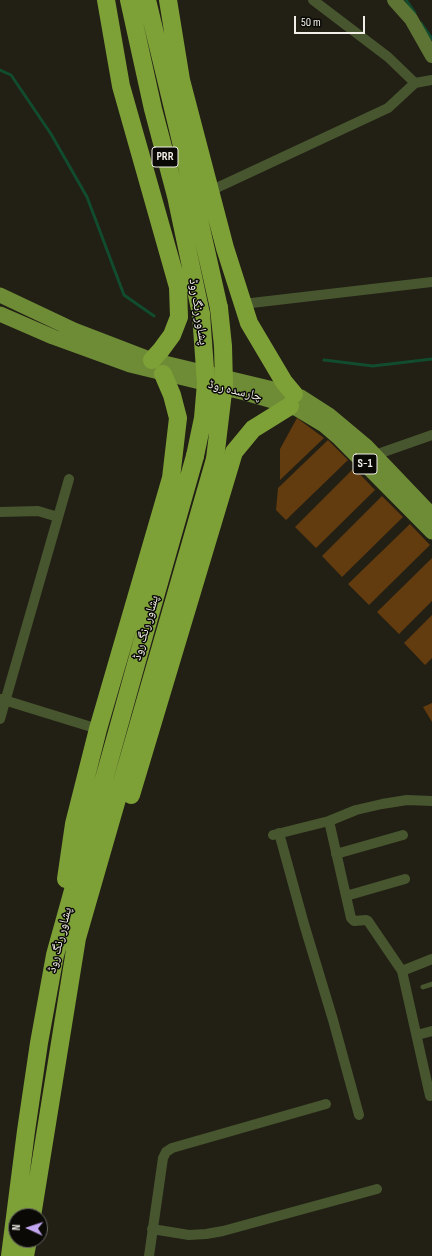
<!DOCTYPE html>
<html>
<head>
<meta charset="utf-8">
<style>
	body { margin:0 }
	#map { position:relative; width:432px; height:1256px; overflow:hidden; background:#221f15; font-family:"Sofia Sans Condensed",sans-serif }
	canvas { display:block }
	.north { position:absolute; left:8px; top:1208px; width:40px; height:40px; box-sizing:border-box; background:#0a0905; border:1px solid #66655f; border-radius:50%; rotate:273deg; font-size:11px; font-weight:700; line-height:16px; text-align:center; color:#f0eee7 }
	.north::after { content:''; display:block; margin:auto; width:14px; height:18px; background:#c4a7f1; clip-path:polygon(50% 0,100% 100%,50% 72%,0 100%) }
	.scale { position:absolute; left:294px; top:16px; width:71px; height:18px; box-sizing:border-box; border:2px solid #f0eee7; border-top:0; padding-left:5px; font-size:12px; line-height:14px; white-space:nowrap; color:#f0eee7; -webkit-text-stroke:3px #0a0905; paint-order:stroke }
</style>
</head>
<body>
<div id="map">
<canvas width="432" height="1256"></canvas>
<div class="north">N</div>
<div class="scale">50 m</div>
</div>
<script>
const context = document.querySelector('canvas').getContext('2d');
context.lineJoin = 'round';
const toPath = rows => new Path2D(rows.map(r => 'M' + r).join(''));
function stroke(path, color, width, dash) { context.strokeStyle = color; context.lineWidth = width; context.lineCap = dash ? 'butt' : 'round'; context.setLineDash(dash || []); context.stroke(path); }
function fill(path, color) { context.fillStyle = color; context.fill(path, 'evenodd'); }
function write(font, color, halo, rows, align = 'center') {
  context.font = font + ' "Sofia Sans Condensed","Noto Naskh Arabic",sans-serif'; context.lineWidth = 3; context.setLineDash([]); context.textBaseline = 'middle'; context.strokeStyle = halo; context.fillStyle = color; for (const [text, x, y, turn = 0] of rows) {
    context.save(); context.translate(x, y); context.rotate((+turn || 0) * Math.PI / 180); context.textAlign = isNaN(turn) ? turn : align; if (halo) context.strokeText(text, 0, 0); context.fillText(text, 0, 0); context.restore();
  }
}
stroke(toPath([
	[406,0,415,13],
	[421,23,432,39],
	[0,70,11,75,51,134,87,197,124,295,154,316],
	[324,360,373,366,432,359]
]), '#114c2e', 3);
fill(toPath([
	[297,418,324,438,280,480,280,449],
	[328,440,348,460,286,520,276,510,278,488],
	[354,468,375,490,316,548,295,527],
	[382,496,403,517,342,577,322,556],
	[410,524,430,545,369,605,348,584],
	[432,558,432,601,399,634,377,612],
	[432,615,432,658,425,665,404,643],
	[432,703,432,722,423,707]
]), '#623b0e');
stroke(toPath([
	[423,987,432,984]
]), '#47562f', 5);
stroke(toPath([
	[313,0,388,57,415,83],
	[210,191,388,108,415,83,432,80],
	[243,304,432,282],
	[375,455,432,435],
	[0,512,38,511,58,517],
	[1,699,98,729],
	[0,719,69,479],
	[329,821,351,918,354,921,366,920,368,921,402,971,430,1096],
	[279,833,304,924,333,1020,359,1115],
	[273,835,329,821,356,810,382,804,407,800,432,801],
	[336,854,403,835],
	[346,896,405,879],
	[402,971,432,959],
	[417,1035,432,1031],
	[152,1229,189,1235,206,1234,223,1231,377,1189],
	[149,1256,163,1158,166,1152,172,1148,326,1104]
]), '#47562f', 10);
stroke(toPath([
	[394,0,411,19,432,56]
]), '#5d7434', 14);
stroke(toPath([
	[0,295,74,330,152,360,290,393,301,397,329,415,366,446,432,515],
	[0,314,53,337,130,365,245,393,290,406,299,410,324,425,338,437,432,532]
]), '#6e8c36', 15);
stroke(toPath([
	[106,0,121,86,178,287,179,317,172,335,161,350,152,360],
	[129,0,153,109,176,196,201,314],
	[147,0,189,175,219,308],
	[168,0,181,80,225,248,249,323,284,382,294,394],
	[131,795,234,452,253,429,290,406],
	[66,879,74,824,98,729,171,478,178,418,172,395,163,374],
	[32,1216,77,938,215,459],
	[10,1256,26,1131,39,1043,55,955,145,632,195,456],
	[25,1256,28,1240]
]), '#7ea137', 18);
stroke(toPath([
	[195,456,203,418,206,383,201,314],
	[215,459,224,384,223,346,219,308]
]), '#7ea137', 18);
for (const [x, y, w] of [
	[165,157,26],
	[365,464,24]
]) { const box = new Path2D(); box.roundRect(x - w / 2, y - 10, w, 20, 3); context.fillStyle = '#0a0905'; context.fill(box); stroke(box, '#f0eee7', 1); }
write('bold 12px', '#f0eee7', null, [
	["PRR",165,157],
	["S-1",365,464]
]);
write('13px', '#f0eee7', '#0a0905', [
	["پشاور رنگ روڈ",198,312,81],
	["چارسدہ روڈ",235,391,14],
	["پشاور رنگ روڈ",146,628,-74],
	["پشاور رنگ روڈ",60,940,-76]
]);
</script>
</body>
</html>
